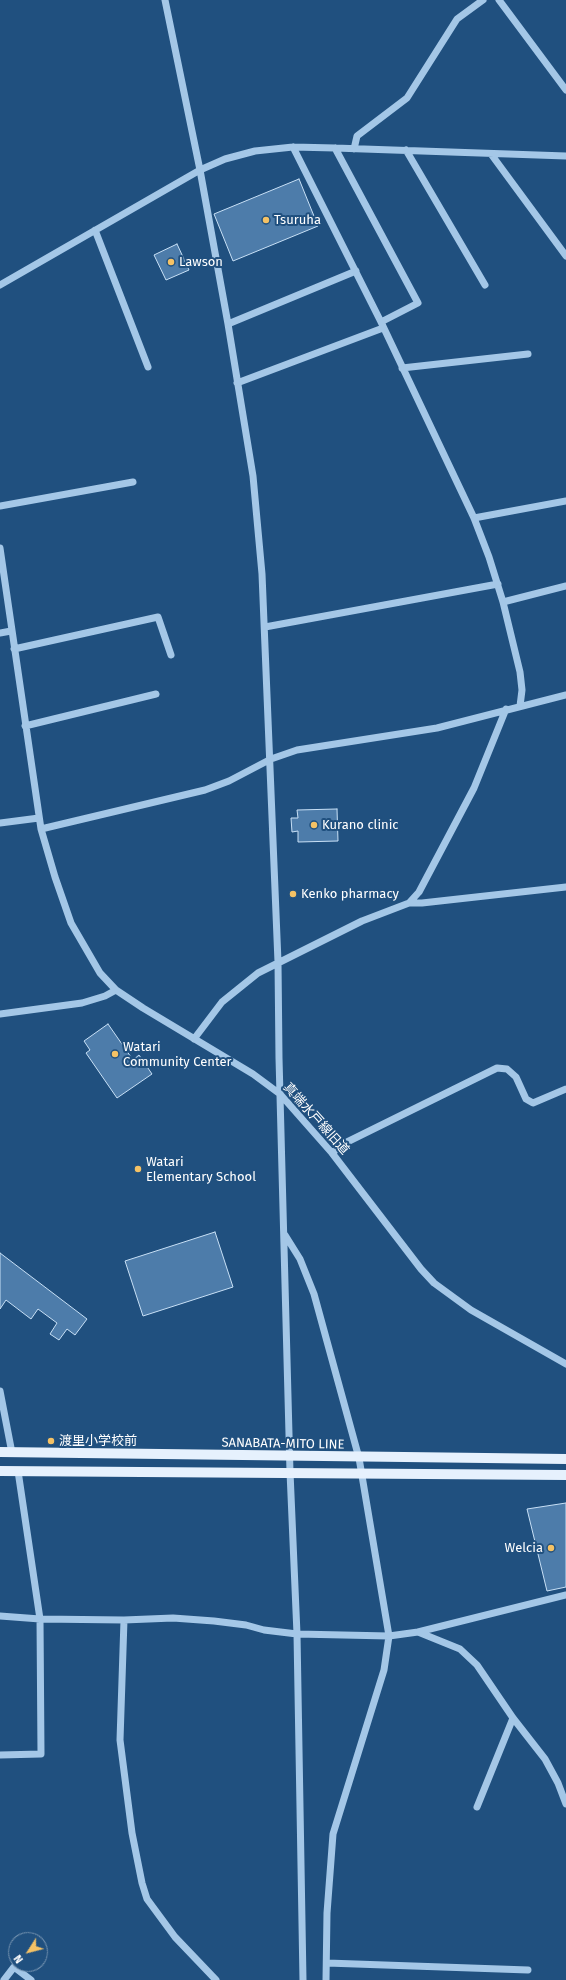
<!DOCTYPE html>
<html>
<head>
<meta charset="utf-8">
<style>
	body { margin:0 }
	#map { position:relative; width:566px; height:1980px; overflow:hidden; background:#20507f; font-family:"Fira Sans",sans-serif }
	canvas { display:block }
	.north { position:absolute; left:8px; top:1932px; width:40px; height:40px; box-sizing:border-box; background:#20507f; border:1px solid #7996b2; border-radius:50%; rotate:234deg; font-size:11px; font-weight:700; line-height:16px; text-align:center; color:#fff }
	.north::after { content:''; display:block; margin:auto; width:14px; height:18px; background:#f5c265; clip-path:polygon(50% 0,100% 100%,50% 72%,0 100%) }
</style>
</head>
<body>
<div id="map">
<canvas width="566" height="1980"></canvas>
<div class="north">N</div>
</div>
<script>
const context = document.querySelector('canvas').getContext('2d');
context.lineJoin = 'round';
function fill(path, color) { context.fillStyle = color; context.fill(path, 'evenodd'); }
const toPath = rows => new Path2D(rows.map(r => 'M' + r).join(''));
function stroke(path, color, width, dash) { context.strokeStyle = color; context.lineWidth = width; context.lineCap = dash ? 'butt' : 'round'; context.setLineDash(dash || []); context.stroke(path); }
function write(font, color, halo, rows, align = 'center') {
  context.font = font + ' "Fira Sans","Noto Sans JP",sans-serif'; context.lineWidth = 4; context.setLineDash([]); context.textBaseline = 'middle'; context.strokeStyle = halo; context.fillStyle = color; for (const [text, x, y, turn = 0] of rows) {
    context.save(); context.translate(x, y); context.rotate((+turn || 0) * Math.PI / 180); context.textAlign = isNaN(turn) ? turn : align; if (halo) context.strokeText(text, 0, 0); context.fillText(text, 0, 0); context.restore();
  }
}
const building = toPath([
	[299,179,318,226,233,261,214,214,299,179],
	[177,244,189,270,166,280,154,255,177,244],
	[337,809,338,841,298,842,298,831,292,832,291,818,298,818,297,810,337,809],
	[108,1024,133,1060,139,1055,152,1074,117,1098,86,1053,90,1050,84,1041,108,1024],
	[215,1232,233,1287,143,1316,125,1261,215,1232],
	[0,1253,87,1319,75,1335,67,1329,59,1340,50,1334,57,1323,38,1309,31,1319,6,1300,0,1309,0,1253],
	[566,1503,566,1587,547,1591,527,1509,566,1503]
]);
fill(building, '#4d7caa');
stroke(building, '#c8e0f6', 1);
stroke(toPath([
	[165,0,200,170,228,324,253,476,262,574,278,962,279,1058,290,1472,297,1634,303,1980],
	[499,0,566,90],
	[293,147,381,322],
	[335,148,418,303,381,322,474,518,489,557,503,602,520,672,522,690,520,706],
	[354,149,357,136,407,98,457,19,483,0],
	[406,150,485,285],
	[491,154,566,256],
	[95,230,148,367],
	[0,285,200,170,225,159,255,151,293,147,335,148,566,156],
	[228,324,356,271],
	[402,368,528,354],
	[237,383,383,328],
	[0,506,133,482],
	[474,518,566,501],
	[0,548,41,829,55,877,71,923,100,973,116,990,143,1008,253,1074,280,1094,332,1153,421,1269,434,1283,471,1310,566,1364],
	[503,602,566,586],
	[265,627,498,584],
	[0,633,11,631],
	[14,649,158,617,171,655],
	[25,726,156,694],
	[0,823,39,818],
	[41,829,205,790,229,781,271,759,297,750,437,728,566,695],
	[409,903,419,892,474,788,506,709],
	[0,1014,82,1003,105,996,116,990],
	[194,1039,222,1002,258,973,362,921,409,903,422,903,566,887],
	[332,1153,345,1143,497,1068,507,1069,516,1077,526,1099,533,1103,566,1089],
	[285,1235,300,1259,314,1294,359,1458,389,1636,384,1670,333,1834,327,1913,326,1980],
	[0,1391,12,1453],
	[0,1616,40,1619,124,1620,173,1618,214,1621,246,1625,264,1630,297,1634,389,1636,418,1632,460,1649,477,1665,513,1718,545,1759,558,1783,566,1804],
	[124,1620,120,1740,132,1833,142,1883,147,1899,175,1937,216,1980],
	[418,1632,566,1595],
	[0,1755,41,1754,40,1619,18,1471],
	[477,1807,513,1718],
	[327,1963,528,1970],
	[4,1980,14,1967,31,1980]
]), '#a4c7e7', 7);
stroke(toPath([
	[0,1452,566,1459],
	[0,1471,566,1475]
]), '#e6f1fd', 10);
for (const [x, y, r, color] of [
	[266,220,4,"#f5c265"],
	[171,262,4,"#f5c265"],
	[314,825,4,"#f5c265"],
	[293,894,4,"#f5c265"],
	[115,1054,4,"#f5c265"],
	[138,1169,4,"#f5c265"],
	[51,1441,4,"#f5c265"],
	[551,1548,4,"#f5c265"]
]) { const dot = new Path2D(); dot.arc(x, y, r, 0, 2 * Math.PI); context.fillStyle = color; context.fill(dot); stroke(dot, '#20507f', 1.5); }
write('13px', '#fff', '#20507f', [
	["Tsuruha",274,220],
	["Lawson",179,262],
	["Kurano clinic",322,825],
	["Kenko pharmacy",301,894],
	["Watari",123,1047],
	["Community Center",123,1062],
	["Watari",146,1162],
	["Elementary School",146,1177],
	["渡里小学校前",59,1441],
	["Welcia",543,1548,"right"]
], 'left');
write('13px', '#fff', '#20507f', [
	["真端水戸線旧道",316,1119,48],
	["SANABATA-MITO LINE",283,1444,1]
]);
</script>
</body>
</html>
